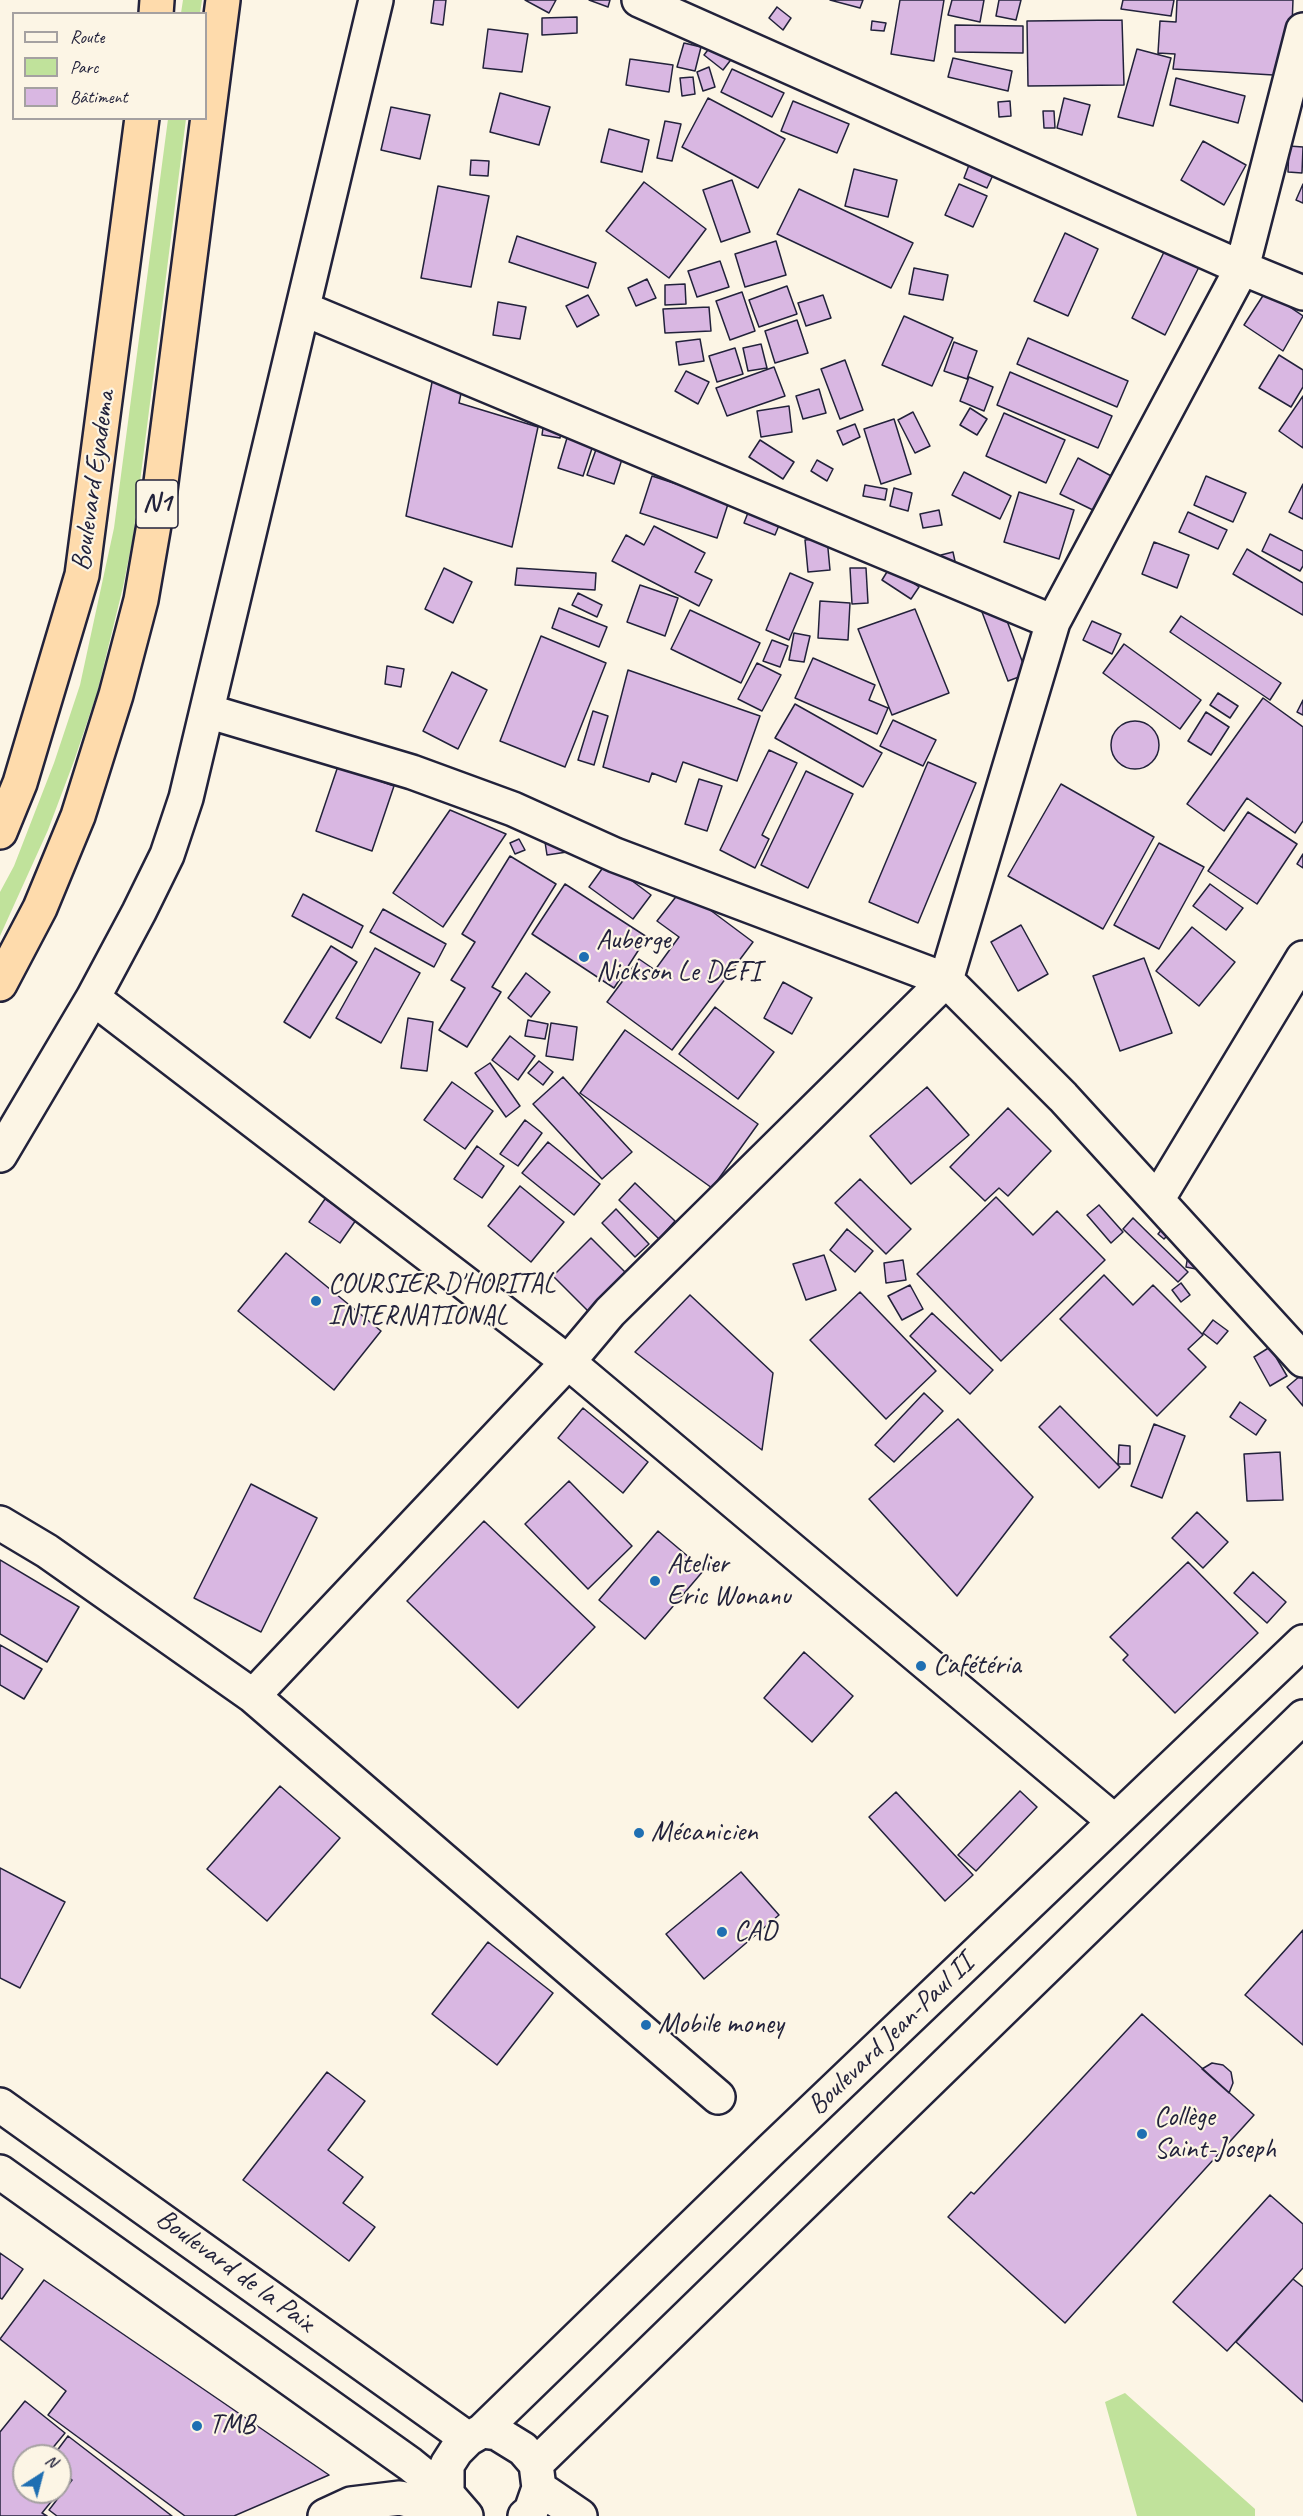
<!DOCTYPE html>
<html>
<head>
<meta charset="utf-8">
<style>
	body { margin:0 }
	#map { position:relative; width:1303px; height:2516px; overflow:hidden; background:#fcf5e5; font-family:Caveat,sans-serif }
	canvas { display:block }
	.legend { position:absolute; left:12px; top:12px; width:195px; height:108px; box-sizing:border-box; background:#fcf5e5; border:2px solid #a5a1a1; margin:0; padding:8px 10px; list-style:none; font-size:18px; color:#22223b }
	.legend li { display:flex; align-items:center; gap:12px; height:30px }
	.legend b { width:30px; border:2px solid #a5a1a1 }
	.north { position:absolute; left:12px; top:2444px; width:60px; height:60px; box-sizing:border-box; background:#fcf5e5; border:2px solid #a5a1a1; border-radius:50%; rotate:36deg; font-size:16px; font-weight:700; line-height:24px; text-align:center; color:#22223b }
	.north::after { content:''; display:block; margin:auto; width:21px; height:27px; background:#1f6fb2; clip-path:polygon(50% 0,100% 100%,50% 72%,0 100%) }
</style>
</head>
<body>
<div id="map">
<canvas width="1303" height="2516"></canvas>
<ul class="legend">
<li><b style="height:8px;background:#fcf5e5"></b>Route</li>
<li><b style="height:16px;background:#c0e29b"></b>Parc</li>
<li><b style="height:16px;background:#d9b7e2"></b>Bâtiment</li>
</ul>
<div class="north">N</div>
</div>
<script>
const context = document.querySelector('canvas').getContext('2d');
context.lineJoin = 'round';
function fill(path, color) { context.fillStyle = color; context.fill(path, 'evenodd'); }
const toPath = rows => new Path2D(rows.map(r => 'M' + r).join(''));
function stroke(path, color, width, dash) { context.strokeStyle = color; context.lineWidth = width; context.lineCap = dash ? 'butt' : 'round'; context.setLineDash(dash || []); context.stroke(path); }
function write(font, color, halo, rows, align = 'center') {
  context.font = font + ' Caveat,sans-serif'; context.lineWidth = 4.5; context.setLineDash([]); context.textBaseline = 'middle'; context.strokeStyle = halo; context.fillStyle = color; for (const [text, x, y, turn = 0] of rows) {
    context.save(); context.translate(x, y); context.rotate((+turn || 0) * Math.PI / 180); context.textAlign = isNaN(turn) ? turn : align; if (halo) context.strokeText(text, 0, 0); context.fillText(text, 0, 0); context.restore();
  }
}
fill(toPath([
	[183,0,202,0,200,13,181,13],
	[168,119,186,119,133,537,123,587,97,693,74,761,48,830,0,936,0,892,14,866,54,763,80,685,114,528],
	[1125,2393,1255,2509,1255,2516,1137,2516,1105,2402]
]), '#c0e29b');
const building = toPath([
	[434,0,446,0,443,25,431,23,434,0],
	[525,0,556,0,549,13,525,0],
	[589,0,610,0,608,7,589,0],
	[830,0,863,0,860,8,830,0],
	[900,0,944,0,934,61,891,54,900,0],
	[952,0,984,0,980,22,948,15,952,0],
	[999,0,1021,0,1016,20,996,16,999,0],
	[1123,0,1174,0,1171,16,1121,9,1123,0],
	[1177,0,1293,0,1290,76,1173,69,1175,54,1158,53,1160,21,1176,22,1177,0],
	[777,7,791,18,783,30,769,18,777,7],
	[577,17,577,33,542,35,542,18,577,17],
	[1122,20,1124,85,1028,86,1027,21,1122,20],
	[872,21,886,23,884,31,871,30,872,21],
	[955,25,1023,26,1023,53,955,52,955,25],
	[488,29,528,34,522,72,483,68,488,29],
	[714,42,733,57,723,70,704,55,714,42],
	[684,43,701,47,695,71,677,67,684,43],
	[1137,49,1171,58,1153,126,1118,117,1137,49],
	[953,58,1012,71,1008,91,948,77,953,58],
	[630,59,673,65,669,92,626,85,630,59],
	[709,67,715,87,703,91,697,72,709,67],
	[732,69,784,93,772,117,721,92,732,69],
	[693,77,695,94,682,96,680,78,693,77],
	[1176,78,1245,96,1238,123,1170,105,1176,78],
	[500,93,550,107,539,145,490,132,500,93],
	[708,98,785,139,758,188,682,147,708,98],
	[1064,98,1090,105,1082,135,1057,128,1064,98],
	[793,101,849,124,837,153,781,131,793,101],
	[1010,101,1011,116,999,117,998,102,1010,101],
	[391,107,430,115,420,159,381,150,391,107],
	[1043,111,1054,111,1055,128,1044,128,1043,111],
	[665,121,681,124,672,161,657,158,665,121],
	[609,129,649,140,642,172,601,162,609,129],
	[1203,141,1246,165,1224,205,1181,180,1203,141],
	[1289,146,1303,147,1302,173,1288,172,1289,146],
	[471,160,489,161,488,176,470,175,471,160],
	[969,165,993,175,987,188,964,178,969,165],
	[854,169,897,180,888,217,845,206,854,169],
	[732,180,750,232,721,242,703,190,732,180],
	[644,182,706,229,669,278,606,231,644,182],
	[959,184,987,196,973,227,945,215,959,184],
	[1303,184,1303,203,1296,200,1303,184],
	[438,186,489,196,471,287,421,278,438,186],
	[799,189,913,243,891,288,777,234,799,189],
	[1065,233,1098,249,1068,316,1034,301,1065,233],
	[517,236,596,263,588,288,509,262,517,236],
	[776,241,786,275,745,287,735,254,776,241],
	[1165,250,1199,267,1165,335,1132,318,1165,250],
	[720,261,729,287,697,297,688,271,720,261],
	[914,268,948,275,943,300,909,294,914,268],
	[647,279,656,298,636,306,628,288,647,279],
	[685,284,686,304,665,305,665,285,685,284],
	[787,286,797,314,759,327,749,300,787,286],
	[1266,291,1303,316,1283,351,1244,325,1266,291],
	[742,292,755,331,730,340,716,301,742,292],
	[588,295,599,315,577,327,566,306,588,295],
	[823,295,831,318,806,326,798,303,823,295],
	[498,302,526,307,520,339,493,335,498,302],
	[709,307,711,331,665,333,663,309,709,307],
	[904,316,953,338,932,386,882,365,904,316],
	[797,320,808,353,775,363,765,331,797,320],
	[1028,338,1128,381,1117,407,1017,364,1028,338],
	[700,339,704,361,679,365,676,342,700,339],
	[954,342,977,351,967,379,944,371,954,342],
	[761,344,767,368,748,371,743,348,761,344],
	[735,348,743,374,717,382,709,356,735,348],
	[1279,355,1303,370,1303,387,1291,407,1259,388,1279,355],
	[845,360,863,410,840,419,821,369,845,360],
	[774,367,785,396,727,416,716,388,774,367],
	[686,371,709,382,698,404,675,391,686,371],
	[434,372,464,379,459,403,538,427,512,547,406,516,434,372],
	[1010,372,1112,416,1098,448,997,405,1010,372],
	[969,377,993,387,984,411,960,401,969,377],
	[819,389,826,413,803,419,796,396,819,389],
	[1303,396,1303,448,1279,431,1303,396],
	[789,406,792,432,761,437,757,411,789,406],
	[970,408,987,419,977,435,960,425,970,408],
	[913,412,930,446,915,453,898,420,913,412],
	[1004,413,1065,440,1046,483,986,456,1004,413],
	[545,414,564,417,560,438,542,435,545,414],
	[894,419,911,474,881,484,864,429,894,419],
	[855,424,860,437,843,445,837,431,855,424],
	[570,428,596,436,583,476,558,468,570,428],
	[760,440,794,462,783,479,749,457,760,440],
	[599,441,625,450,614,484,587,475,599,441],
	[1078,458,1115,478,1097,512,1060,494,1078,458],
	[817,460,833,469,827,481,811,471,817,460],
	[964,472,1011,496,1000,519,952,495,964,472],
	[652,476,729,501,717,538,640,513,652,476],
	[1206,476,1246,493,1233,522,1194,505,1206,476],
	[1303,484,1303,519,1289,512,1303,484],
	[865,485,887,489,885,500,863,496,865,485],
	[894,488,912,493,908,511,890,506,894,488],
	[1019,492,1074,510,1059,559,1004,542,1019,492],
	[751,505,782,518,775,535,744,523,751,505],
	[939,510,942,525,923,528,920,514,939,510],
	[1188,512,1227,530,1218,549,1179,532,1188,512],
	[654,526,705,553,695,572,712,580,699,606,612,561,626,535,644,545,654,526],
	[1270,534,1303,551,1303,566,1300,571,1262,551,1270,534],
	[827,538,830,570,808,572,805,540,827,538],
	[1154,542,1189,555,1177,588,1142,574,1154,542],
	[1247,549,1303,583,1303,615,1233,574,1247,549],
	[953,552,956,566,944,569,941,555,953,552],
	[890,567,919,587,911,599,882,580,890,567],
	[444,568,472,582,453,623,425,609,444,568],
	[517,568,596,573,595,590,515,585,517,568],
	[850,568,866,568,868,603,852,604,850,568],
	[790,573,813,583,789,640,766,630,790,573],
	[640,585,678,598,665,636,627,622,640,585],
	[578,593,602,605,597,617,572,605,578,593],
	[820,601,850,603,848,640,818,638,820,601],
	[1001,605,1027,674,1008,681,982,612,1001,605],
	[559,608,607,627,599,647,552,628,559,608],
	[915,609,949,693,892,715,858,629,915,609],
	[690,610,760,643,741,683,671,649,690,610],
	[1181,616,1281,683,1270,700,1170,632,1181,616],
	[1092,621,1121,634,1112,654,1083,640,1092,621],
	[794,633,810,636,804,662,789,660,794,633],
	[541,636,606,663,565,767,500,741,541,636],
	[772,640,788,646,780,667,763,661,772,640],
	[1124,644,1201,700,1180,729,1103,673,1124,644],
	[813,658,875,685,869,700,888,708,877,734,795,698,813,658],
	[757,663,781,675,762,711,738,699,757,663],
	[387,666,404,669,401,687,385,684,387,666],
	[628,670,760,716,737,781,683,762,676,782,652,773,649,782,603,767,628,670],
	[452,672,487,690,458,749,423,731,452,672],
	[1218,693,1238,706,1230,718,1210,705,1218,693],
	[1263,698,1303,727,1303,821,1295,833,1247,798,1224,831,1187,804,1263,698],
	[1303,700,1303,715,1297,712,1303,700],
	[795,704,882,753,863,787,775,738,795,704],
	[593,711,608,716,594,765,578,760,593,711],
	[1206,712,1229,727,1211,755,1188,741,1206,712],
	[893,720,936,740,923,766,880,746,893,720],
	'1111 745a24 24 0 1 1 48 0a24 24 0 1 1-48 0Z',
	[769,750,797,763,762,835,769,839,755,868,720,850,769,750],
	[928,762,976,783,918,923,869,902,928,762],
	[338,766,394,786,372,851,316,831,338,766],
	[806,771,853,794,808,888,761,865,806,771],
	[699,779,722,786,707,831,685,824,699,779],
	[1061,784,1154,837,1103,929,1008,876,1061,784],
	[450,810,506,834,443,927,393,893,450,810],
	[1248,812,1297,844,1257,904,1208,871,1248,812],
	[519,839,525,850,515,854,510,843,519,839],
	[565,839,567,852,547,855,545,842,565,839],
	[1159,843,1204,867,1159,949,1114,925,1159,843],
	[1303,854,1303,868,1297,864,1303,854],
	[510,856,556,884,492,987,501,992,467,1047,439,1030,465,988,451,980,475,942,462,934,510,856],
	[607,862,651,895,633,919,589,887,607,862],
	[565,884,647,937,614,988,532,934,565,884],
	[1210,884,1243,908,1226,930,1193,906,1210,884],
	[682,889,753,942,672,1050,607,1002,639,959,655,970,679,937,657,921,682,889],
	[303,894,363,926,352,948,292,916,303,894],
	[383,909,446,944,434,967,370,932,383,909],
	[1021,925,1048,974,1018,991,991,942,1021,925],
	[1192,927,1235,962,1199,1006,1156,971,1192,927],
	[331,946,357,962,310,1038,284,1022,331,946],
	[375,948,420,973,381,1043,336,1018,375,948],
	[1144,958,1172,1033,1120,1051,1093,976,1144,958],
	[526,973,550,992,531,1017,508,998,526,973],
	[783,982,812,998,792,1034,764,1018,783,982],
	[715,1007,774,1052,738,1099,679,1054,715,1007],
	[408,1018,433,1022,427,1071,401,1068,408,1018],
	[528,1020,548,1024,545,1039,525,1036,528,1020],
	[551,1023,577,1027,573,1060,546,1056,551,1023],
	[625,1030,758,1124,712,1188,580,1093,625,1030],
	[510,1036,535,1056,518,1080,492,1060,510,1036],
	[539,1061,553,1072,543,1085,528,1073,539,1061],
	[490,1063,520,1106,506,1117,475,1073,490,1063],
	[563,1077,632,1152,602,1179,533,1104,563,1077],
	[452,1082,493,1111,465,1149,424,1120,452,1082],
	[927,1087,969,1135,911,1184,870,1136,927,1087],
	[1008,1108,1051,1151,1008,1196,999,1188,985,1201,950,1167,1008,1108],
	[525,1120,542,1133,518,1166,500,1154,525,1120],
	[548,1142,600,1184,574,1215,522,1173,548,1142],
	[477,1146,504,1166,482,1198,454,1179,477,1146],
	[860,1179,911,1229,886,1254,835,1203,860,1179],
	[635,1183,675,1221,659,1239,619,1200,635,1183],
	[520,1186,564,1222,531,1262,488,1226,520,1186],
	[996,1197,1033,1235,1057,1211,1105,1260,1001,1361,917,1274,996,1197],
	[325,1199,356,1220,340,1243,309,1222,325,1199],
	[1099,1205,1123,1232,1111,1243,1087,1215,1099,1205],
	[616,1209,649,1244,635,1257,602,1223,616,1209],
	[1133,1218,1188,1272,1178,1282,1123,1229,1133,1218],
	[1163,1228,1170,1233,1164,1239,1158,1234,1163,1228],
	[847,1229,873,1251,855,1272,830,1250,847,1229],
	[591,1238,631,1278,593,1316,553,1276,591,1238],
	[286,1253,381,1331,334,1390,238,1311,286,1253],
	[824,1255,836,1290,806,1300,793,1264,824,1255],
	[1188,1255,1198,1257,1196,1269,1186,1267,1188,1255],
	[903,1260,906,1280,886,1283,884,1263,903,1260],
	[1104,1275,1133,1305,1153,1285,1203,1335,1188,1349,1206,1367,1157,1416,1060,1319,1104,1275],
	[1181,1283,1190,1295,1181,1302,1172,1290,1181,1283],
	[910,1285,923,1309,902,1320,888,1296,910,1285],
	[860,1292,936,1371,886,1419,810,1340,860,1292],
	[690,1295,773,1373,762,1450,635,1352,690,1295],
	[932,1313,993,1370,970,1394,910,1336,932,1313],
	[1213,1320,1228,1331,1217,1344,1203,1333,1213,1320],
	[1270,1347,1287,1376,1270,1386,1254,1357,1270,1347],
	[1300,1376,1303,1379,1303,1406,1287,1387,1300,1376],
	[924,1393,943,1411,894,1462,875,1445,924,1393],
	[1240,1402,1266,1420,1256,1435,1230,1417,1240,1402],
	[1060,1406,1120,1467,1099,1488,1039,1427,1060,1406],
	[583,1408,648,1462,623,1493,558,1438,583,1408],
	[958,1419,1033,1497,957,1596,869,1499,958,1419],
	[1154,1424,1185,1436,1162,1498,1131,1486,1154,1424],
	[1119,1445,1130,1446,1130,1464,1118,1464,1119,1445],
	[1280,1452,1283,1500,1247,1501,1244,1454,1280,1452],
	[569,1481,632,1546,588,1589,525,1524,569,1481],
	[251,1484,317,1518,261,1632,194,1598,251,1484],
	[1197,1512,1228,1542,1203,1568,1172,1538,1197,1512],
	[484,1521,595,1627,518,1708,407,1601,484,1521],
	[658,1531,704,1570,645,1639,599,1600,658,1531],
	[0,1560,79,1607,47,1662,0,1634,0,1560],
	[1188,1562,1258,1633,1175,1713,1123,1660,1128,1655,1110,1637,1188,1562],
	[1253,1572,1286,1602,1267,1623,1234,1593,1253,1572],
	[0,1645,42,1669,24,1699,0,1685,0,1645],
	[804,1652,853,1696,812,1742,764,1698,804,1652],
	[280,1786,340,1838,267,1921,207,1869,280,1786],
	[1020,1791,1037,1807,976,1871,958,1855,1020,1791],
	[896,1792,973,1875,945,1901,869,1817,896,1792],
	[0,1868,65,1902,20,1988,0,1978,0,1868],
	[741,1872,779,1915,704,1979,666,1934,741,1872],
	[1303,1930,1303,2045,1245,1995,1303,1930],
	[488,1942,553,1993,497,2065,432,2014,488,1942],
	[1142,2014,1254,2115,1065,2323,948,2217,971,2192,974,2194,1142,2014],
	[1212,2063,1223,2065,1231,2072,1233,2083,1229,2093,1202,2069,1212,2063],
	[327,2072,365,2101,328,2150,363,2177,343,2203,375,2227,349,2261,243,2180,327,2072],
	[1270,2195,1303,2224,1303,2268,1227,2351,1173,2302,1270,2195],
	[0,2253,23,2269,2,2299,0,2298,0,2253],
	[1293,2279,1303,2287,1303,2402,1236,2342,1293,2279],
	[44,2280,329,2475,234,2516,185,2516,48,2415,66,2391,0,2339,44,2280],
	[25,2401,65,2433,46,2456,24,2456,24,2492,59,2492,42,2513,47,2516,0,2516,0,2432,25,2401],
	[68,2436,172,2516,57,2516,49,2510,72,2480,60,2470,60,2456,53,2456,68,2436],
	[60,2477,67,2483,60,2491,60,2477]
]);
fill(building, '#d9b7e2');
stroke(building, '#22223b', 1.5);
const street = toPath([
	[639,0,1242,268,1303,293],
	[304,309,1053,622],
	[207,711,412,772,513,809,615,855,946,980,1063,1097,1303,1360],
	[93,998,568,1362,1114,1821],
	[0,1155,93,998,139,912,167,855,186,798,376,0],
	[1157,1200,1303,958],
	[0,1523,47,1551,253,1696,718,2097],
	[253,1696,568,1362,610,1312,946,980,1053,622,1242,268,1303,30],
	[325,2516,351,2504,400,2498,462,2514]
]);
const secondary = toPath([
	[0,2105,468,2439],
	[0,2172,410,2464,447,2494,466,2516],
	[482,2431,771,2150,1303,1642],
	[536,2464,1303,1717],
	[539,2488,580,2516],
	[447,2494,447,2465,456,2451,468,2439,482,2431,497,2433,523,2449,536,2464,539,2488,531,2511,525,2516]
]);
const highway = toPath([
	[156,14,157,0],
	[0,832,20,783,82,575,142,118],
	[0,984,40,908,78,816,116,695,141,600,160,490,223,0]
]);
stroke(street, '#22223b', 38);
stroke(secondary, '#22223b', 38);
stroke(highway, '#22223b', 38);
stroke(street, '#fcf5e5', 33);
stroke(secondary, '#fcf5e5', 33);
stroke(highway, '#fedbac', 33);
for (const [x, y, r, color] of [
	[584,957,6,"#1f6fb2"],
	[316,1301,6,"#1f6fb2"],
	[655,1581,6,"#1f6fb2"],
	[921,1666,6,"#1f6fb2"],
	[639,1833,6,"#1f6fb2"],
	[722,1932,6,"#1f6fb2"],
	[646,2025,6,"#1f6fb2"],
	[1142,2134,6,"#1f6fb2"],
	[197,2426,6,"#1f6fb2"]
]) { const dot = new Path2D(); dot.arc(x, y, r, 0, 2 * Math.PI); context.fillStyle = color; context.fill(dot); stroke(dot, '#fcf5e5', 2); }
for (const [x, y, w] of [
	[157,504,42]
]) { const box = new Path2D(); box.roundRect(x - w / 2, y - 24, w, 48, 4.5); context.fillStyle = '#fcf5e5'; context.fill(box); stroke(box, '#22223b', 1.5); }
write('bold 27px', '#22223b', null, [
	["N1",157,504]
]);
write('28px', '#22223b', '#fcf5e5', [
	["Boulevard Eyadema",94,481,-82],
	["Boulevard Jean-Paul II",891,2035,-44],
	["Boulevard de la Paix",235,2271,36]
]);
write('28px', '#22223b', '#fcf5e5', [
	["Auberge",596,941],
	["Nickson Le DEFI",596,973],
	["COURSIER D'HOPITAL",328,1285],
	["INTERNATIONAL",328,1317],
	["Atelier",667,1565],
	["Eric Wonanu",667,1597],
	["Cafétéria",933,1666],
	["Mécanicien",651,1833],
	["CAD",734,1932],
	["Mobile money",658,2025],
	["Collège",1154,2118],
	["Saint-Joseph",1154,2150],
	["TMB",209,2426]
], 'left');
</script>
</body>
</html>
